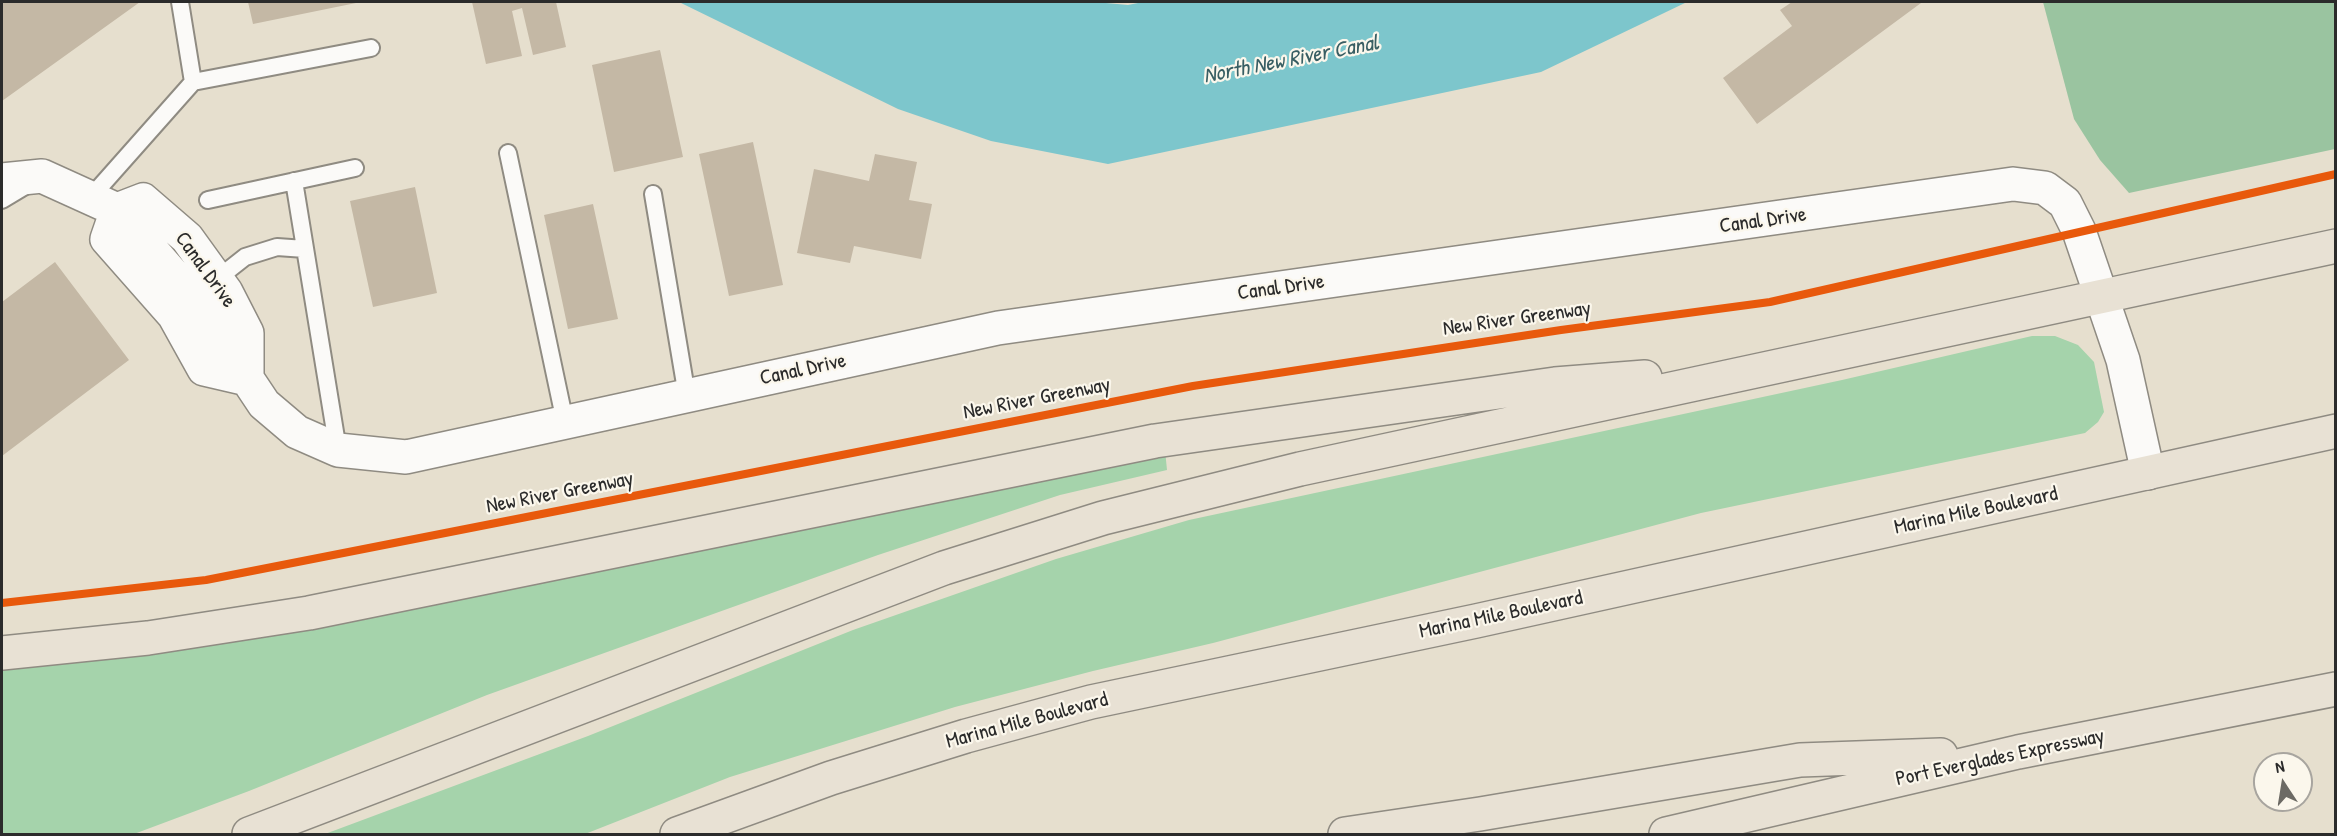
<!DOCTYPE html>
<html>
<head>
<meta charset="utf-8">
<style>
	body { margin:0 }
	#map { position:relative; width:2337px; height:836px; overflow:hidden; background:#e6dfce; font-family:"Patrick Hand",sans-serif }
	canvas { display:block }
	.frame { position:absolute; inset:0; border:3px solid #2b2b2b; pointer-events:none }
	.north { position:absolute; left:2253px; top:752px; width:60px; height:60px; box-sizing:border-box; background:#fbf7ec; border:2px solid #a8a59f; border-radius:50%; rotate:348deg; font-size:16px; font-weight:700; line-height:24px; text-align:center; color:#2b2b2b }
	.north::after { content:''; display:block; margin:auto; width:21px; height:27px; background:#6c6a64; clip-path:polygon(50% 0,100% 100%,50% 72%,0 100%) }
</style>
</head>
<body>
<div id="map">
<canvas width="2337" height="836"></canvas>
<div class="frame"></div>
<div class="north">N</div>
</div>
<script>
const context = document.querySelector('canvas').getContext('2d');
context.lineJoin = 'round';
function fill(path, color) { context.fillStyle = color; context.fill(path, 'evenodd'); }
const toPath = rows => new Path2D(rows.map(r => 'M' + r).join(''));
function stroke(path, color, width, dash) { context.strokeStyle = color; context.lineWidth = width; context.lineCap = dash ? 'butt' : 'round'; context.setLineDash(dash || []); context.stroke(path); }
function write(font, color, halo, rows, align = 'center') {
  context.font = font + ' "Patrick Hand",sans-serif'; context.lineWidth = 4.5; context.setLineDash([]); context.textBaseline = 'middle'; context.strokeStyle = halo; context.fillStyle = color; for (const [text, x, y, turn = 0] of rows) {
    context.save(); context.translate(x, y); context.rotate((+turn || 0) * Math.PI / 180); context.textAlign = isNaN(turn) ? turn : align; if (halo) context.strokeText(text, 0, 0); context.fillText(text, 0, 0); context.restore();
  }
}
fill(toPath([
	[2032,336,2055,336,2078,345,2094,362,2104,412,2098,422,2085,433,1701,513,1213,643,1093,671,955,707,730,777,585,834,325,834,588,736,853,630,1056,559,1189,520,1842,380],
	[1165,450,1167,470,1060,495,878,555,487,695,249,791,134,834,2,834,2,668,108,659,275,635,470,597]
]), '#a5d3ab');
fill(toPath([
	[2043,2,2335,2,2335,149,2129,193,2100,160,2074,119]
]), '#9ac4a0');
fill(toPath([
	[679,2,1095,2,1128,5,1143,2,1687,2,1541,72,1108,164,991,141,898,109]
]), '#7dc6cc');
fill(toPath([
	[2,2,140,2,2,101],
	[248,2,356,2,356,3,253,24],
	[472,2,556,2,566,47,533,55,522,8,512,11,522,56,486,64],
	[1792,2,1919,2,1921,3,1757,124,1723,78,1792,26,1780,10],
	[660,50,683,157,614,172,592,65],
	[753,142,783,285,729,296,699,154],
	[875,154,917,162,909,200,932,204,921,259,854,246,850,263,797,253,814,169,869,181],
	[415,187,437,293,373,307,350,201],
	[593,204,618,319,568,329,544,215],
	[55,262,129,360,2,456,2,302]
]), '#c4b8a5');
const service = toPath([
	[193,82,371,48],
	[508,153,565,422],
	[294,181,338,450],
	[653,194,687,396],
	[91,197,193,82,180,2],
	[2,200,27,185],
	[208,200,355,168],
	[212,283,245,257,277,247,305,249]
]);
const minor = toPath([
	[2,180,42,176,117,210,194,299,264,404,297,432,338,450,406,457,998,328,2013,184,2045,188,2065,203,2079,231,2123,360,2148,473],
	[117,210,143,200,187,238,226,292,247,333,247,379],
	[117,210,107,239,174,315,204,369,247,379]
]);
const primary = toPath([
	[2,653,148,638,309,613,1155,441,1555,384,1645,377],
	[249,834,944,568,1103,518,1300,469,2336,246],
	[677,834,831,778,966,736,1091,702,1476,621,2336,431]
]);
const motorway = toPath([
	[1345,834,1480,814,1800,760,1941,755],
	[1666,834,2018,752,2336,689]
]);
stroke(service, '#8f8b82', 20);
stroke(minor, '#8f8b82', 36);
stroke(primary, '#8f8b82', 36);
stroke(motorway, '#8f8b82', 36);
stroke(service, '#fbfaf8', 16);
stroke(minor, '#fbfaf8', 33);
stroke(primary, '#e8e1d4', 33);
stroke(motorway, '#e8e1d4', 33);
stroke(toPath([
	[2,603,206,580,1193,386,1561,330,1770,302,2336,174]
]), '#e8590c', 8);
write('21px', '#2b2b2b', '#fbf7ec', [
	["Canal Drive",1763,221,-8],
	["Canal Drive",205,270,54],
	["Canal Drive",1281,288,-8],
	["New River Greenway",1517,319,-8],
	["Canal Drive",803,370,-12],
	["New River Greenway",1037,399,-11],
	["New River Greenway",560,493,-11],
	["Marina Mile Boulevard",1976,511,-12],
	["Marina Mile Boulevard",1501,615,-12],
	["Marina Mile Boulevard",1027,721,-15],
	["Port Everglades Expressway",2000,758,-12]
]);
write('italic 22px', '#385e63', '#fbf7ec', [
	["North New River Canal",1291,60,-11]
]);
</script>
</body>
</html>
